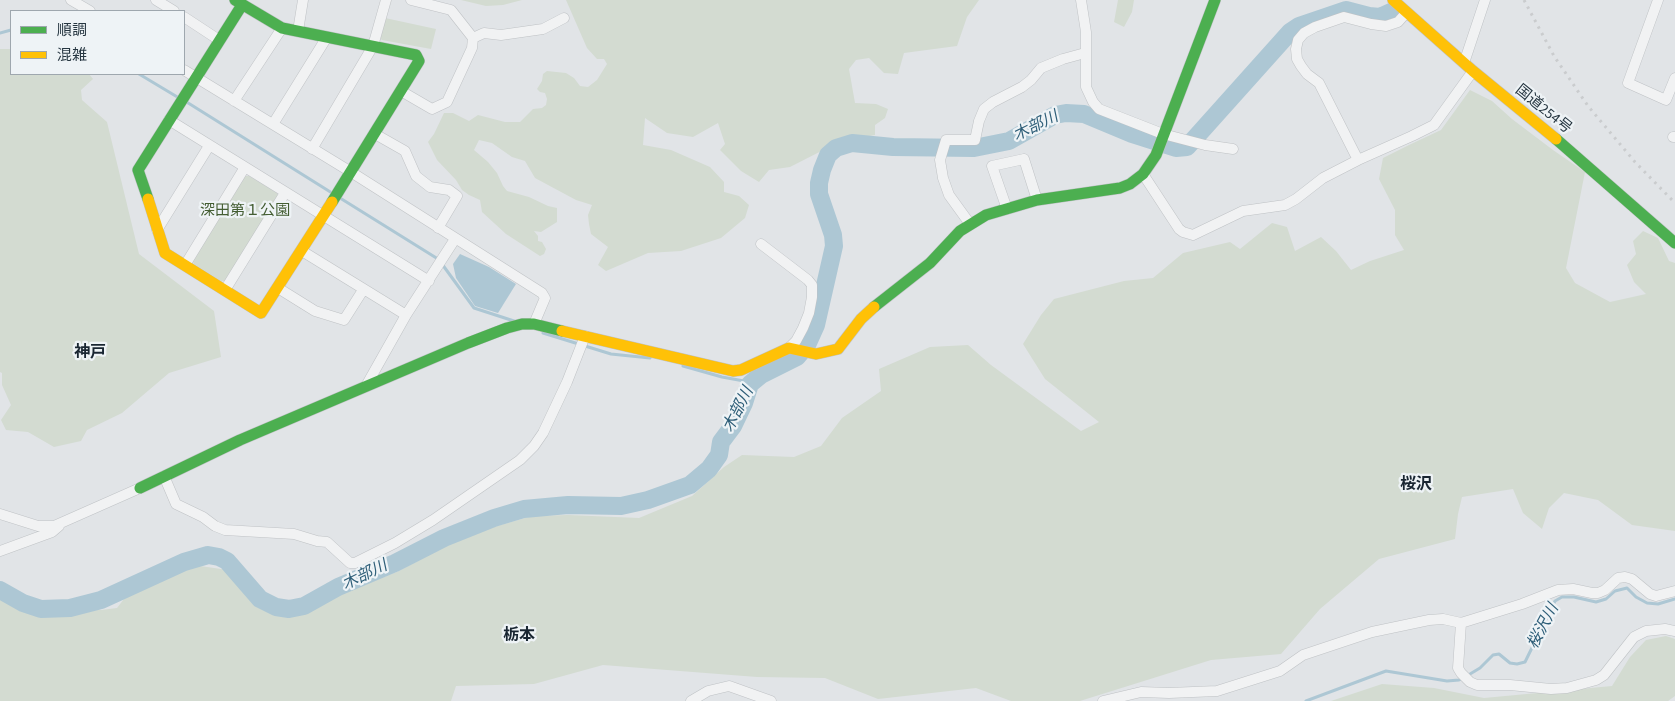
<!DOCTYPE html>
<html>
<head>
<meta charset="utf-8">
<style>
	body { margin:0 }
	#map { position:relative; width:1675px; height:701px; overflow:hidden; background:#e1e4e7; font-family:"Source Sans 3","Noto Sans JP",sans-serif }
	canvas { display:block }
	.legend { position:absolute; left:10px; top:10px; width:175px; height:65px; box-sizing:border-box; background:#eef3f6; border:1px solid #9ea7ae; margin:0; padding:6px 9px; list-style:none; font-size:15px; color:#263641 }
	.legend li { display:flex; align-items:center; gap:10px; height:25px }
	.legend b { width:25px; border:1px solid #9ea7ae }
</style>
</head>
<body>
<div id="map">
<canvas width="1675" height="701"></canvas>
<ul class="legend">
<li><b style="height:6px;background:#4caf50"></b>順調</li>
<li><b style="height:6px;background:#ffc107"></b>混雑</li>
</ul>
</div>
<script>
const context = document.querySelector('canvas').getContext('2d');
context.lineJoin = 'round';
function fill(path, color) { context.fillStyle = color; context.fill(path, 'evenodd'); }
const toPath = rows => new Path2D(rows.map(r => 'M' + r).join(''));
function stroke(path, color, width, dash) { context.strokeStyle = color; context.lineWidth = width; context.lineCap = dash ? 'butt' : 'round'; context.setLineDash(dash || []); context.stroke(path); }
function write(font, color, halo, rows, align = 'center') {
  context.font = font + ' "Source Sans 3","Noto Sans JP",sans-serif'; context.lineWidth = 4.5; context.setLineDash([]); context.textBaseline = 'middle'; context.strokeStyle = halo; context.fillStyle = color; for (const [text, x, y, turn = 0] of rows) {
    context.save(); context.translate(x, y); context.rotate((+turn || 0) * Math.PI / 180); context.textAlign = isNaN(turn) ? turn : align; if (halo) context.strokeText(text, 0, 0); context.fillText(text, 0, 0); context.restore();
  }
}
fill(toPath([
	[461,0,533,0,522,0,503,5,486,6],
	[566,0,979,0,967,17,957,46,904,53,898,74,884,73,869,58,856,60,849,69,855,103,876,104,888,109,885,118,875,125,875,135,841,141,790,167,769,170,759,182,741,171,720,150,725,144,718,123,693,137,667,133,645,118,643,145,671,150,710,167,724,182,724,192,739,196,749,205,745,218,721,238,681,251,648,253,606,271,598,265,608,247,591,234,589,224,588,215,592,205,576,200,535,178,525,161,512,157,492,143,479,140,474,150,488,162,497,173,503,186,507,191,529,197,548,206,557,208,557,222,541,232,534,231,538,236,538,241,542,242,546,249,544,254,540,256,506,234,482,212,480,200,469,195,462,190,456,180,437,160,428,142,434,134,444,113,453,113,469,121,478,115,505,122,520,122,533,109,542,108,546,105,547,99,545,93,540,92,537,89,542,81,543,74,547,71,566,73,574,78,580,86,588,87,597,80,607,64,604,59,597,59,587,48],
	[1118,0,1134,0,1132,12,1124,27,1114,22],
	[385,18,436,29,431,49,382,40,379,37],
	[0,49,11,49,11,74,89,74,93,79,81,90,82,100,107,122,139,254,214,311,221,357,169,373,122,413,87,430,81,441,54,447,28,432,6,430,1,420,11,405,2,385,2,373,0,372],
	[1470,90,1492,101,1512,119,1553,150,1585,172,1566,268,1575,283,1610,302,1646,294,1634,282,1627,265,1636,254,1633,241,1643,231,1658,238,1669,261,1675,263,1675,531,1632,525,1598,500,1564,493,1549,508,1542,529,1523,513,1513,489,1462,497,1458,514,1455,539,1379,559,1320,609,1281,654,1211,660,1080,701,1011,701,976,688,878,699,825,678,757,677,603,665,534,684,456,686,451,701,0,701,0,592,17,597,35,607,61,611,81,607,101,610,117,608,134,586,186,564,228,570,246,575,258,594,274,610,288,614,304,613,337,596,399,571,445,546,490,528,532,516,568,515,639,518,692,496,724,467,742,455,794,457,821,446,842,418,881,391,879,369,930,347,968,345,991,365,1081,431,1099,422,1045,379,1023,344,1041,315,1054,299,1124,281,1153,278,1183,253,1230,242,1240,249,1272,223,1287,227,1295,251,1321,237,1336,251,1351,270,1370,261,1404,250,1395,235,1395,210,1379,179,1383,158,1409,145,1441,130],
	[244,176,249,176,277,193,278,196,226,281,221,281,194,264,192,260],
	[1666,636,1675,639,1675,696,1668,701,1331,701,1382,684,1434,688,1484,698,1612,686,1630,657,1646,640]
]), '#d3dbd1');
fill(toPath([
	[460,254,489,267,516,284,498,313,475,306,456,278,453,264]
]), '#adc7d4');
stroke(toPath([
	[0,33,11,30],
	[139,74,179,98],
	[185,101,332,193],
	[340,198,438,259],
	[442,264,474,308,514,321],
	[543,333,611,354,650,358],
	[683,366,722,377,744,381,750,384],
	[1306,701,1386,671,1447,681,1459,680,1470,674,1480,668,1493,655,1499,654,1510,663,1517,664,1525,662,1555,601,1562,597,1574,597,1596,602,1606,599,1615,591,1627,588,1636,597,1647,603,1658,604,1675,599]
]), '#adc7d4', 3);
stroke(toPath([
	[0,590,23,603,41,609,70,608,101,600,184,562,208,555,219,557,227,561,260,599,276,607,289,609,304,606,338,587,395,563,444,538,494,518,524,509,568,505,621,506,648,500,690,485,709,469,719,455,721,442,733,426,744,403,750,384,761,375,797,357,807,345,816,325,834,246,833,235,819,194,819,183,822,170,828,155,836,148,852,143,893,147,974,148,1009,141,1055,115,1066,113,1084,114,1132,134,1176,148,1187,147,1290,32,1299,26,1346,10,1369,16,1380,17,1391,12]
]), '#adc7d4', 18);
const street = toPath([
	[71,0,90,11],
	[156,0,174,11],
	[1081,0,1086,32,1086,87,1093,102,1099,109,1163,134,1205,145,1233,149],
	[1658,0,1628,83,1666,100,1675,78],
	[184,17,219,40],
	[298,31,303,0],
	[473,38,484,33,501,35,543,29,564,18],
	[1464,63,1485,0],
	[184,70,351,172,542,293,545,298,534,324],
	[401,91,432,109,447,102,472,48,473,38,451,10,411,0],
	[234,101,282,28],
	[169,120,429,281],
	[273,124,327,37],
	[375,134,405,151,416,176,430,187,449,190,457,196,438,228],
	[1673,137,1675,137],
	[312,149,373,46,386,0],
	[1358,160,1319,83,1307,74,1301,66,1297,59,1296,49,1298,40,1304,33,1315,27,1344,17,1371,24,1386,26,1398,22,1406,13],
	[1143,174,1179,229,1183,232,1193,235,1243,211,1285,205,1296,199,1323,178,1358,160,1412,136,1434,125,1473,71],
	[1007,209,992,166,1024,159,1037,200],
	[970,224,949,195,943,178,940,160,946,140,975,140,979,121,984,109,993,102,1022,87,1031,80,1041,68,1063,59,1085,53],
	[157,230,209,146],
	[761,244,808,280,812,285,812,297,809,313,803,328,796,341,789,348],
	[302,251,406,315],
	[185,265,245,167],
	[278,288,315,311,344,320,363,290],
	[225,290,285,193],
	[366,386,406,315,455,239],
	[164,476,176,504,203,517,215,526,225,530,294,534,317,541,327,542,350,563,355,563,395,543,433,520,520,460,534,446,543,433,567,382,585,336],
	[0,514,38,526,54,526,140,488],
	[0,551,52,532,59,526],
	[1461,623,1458,668,1461,673,1470,682,1477,685,1510,685,1551,689,1567,688,1596,680,1604,675,1634,637,1646,631,1665,629,1675,631],
	[691,701,708,691,729,686,771,701],
	[1103,701,1141,692,1169,693,1217,691,1280,671,1303,655,1372,632,1429,620,1443,619,1461,623,1522,604,1558,590,1573,589,1592,593,1598,593,1605,590,1618,578,1625,577,1632,579,1650,594,1656,596,1675,591]
]);
const fast = toPath([
	[235,0,282,28,416,55,419,61,332,202],
	[1556,139,1675,243],
	[148,199,138,170,242,5],
	[874,307,930,263,960,231,986,215,1037,200,1120,188,1130,184,1143,174,1156,155,1215,0],
	[140,488,240,440,468,343,507,328,522,324,534,324,562,331]
]);
const slow = toPath([
	[1393,0,1473,71,1556,139],
	[148,199,165,253,261,313,332,202],
	[562,331,733,371,741,370,789,348,816,354,838,349,861,319,874,307]
]);
stroke(street, '#bfc2c5', 11);
stroke(fast, '#bfc2c5', 12);
stroke(slow, '#bfc2c5', 12);
stroke(street, '#f1f2f3', 10);
stroke(fast, '#4caf50', 11);
stroke(slow, '#ffc107', 11);
stroke(toPath([
	[1524,0,1554,56,1588,106,1635,162,1675,203]
]), '#caccce', 3, [2.5, 5]);
write('15px', '#263641', '#eef3f6', [
	["国道254号",1543,110,39]
]);
write('15px', '#445e33', '#eef3f6', [
	["深田第１公園",245,212]
]);
write('italic 16px', '#2e5e78', '#eef3f6', [
	["木部川",1036,127,-26],
	["木部川",739,410,-63],
	["木部川",365,576,-26],
	["桜沢川",1544,627,-62]
]);
write('bold 16px', '#192632', '#eef3f6', [
	["神戸",90,353],
	["桜沢",1416,485],
	["栃本",519,636]
]);
</script>
</body>
</html>
